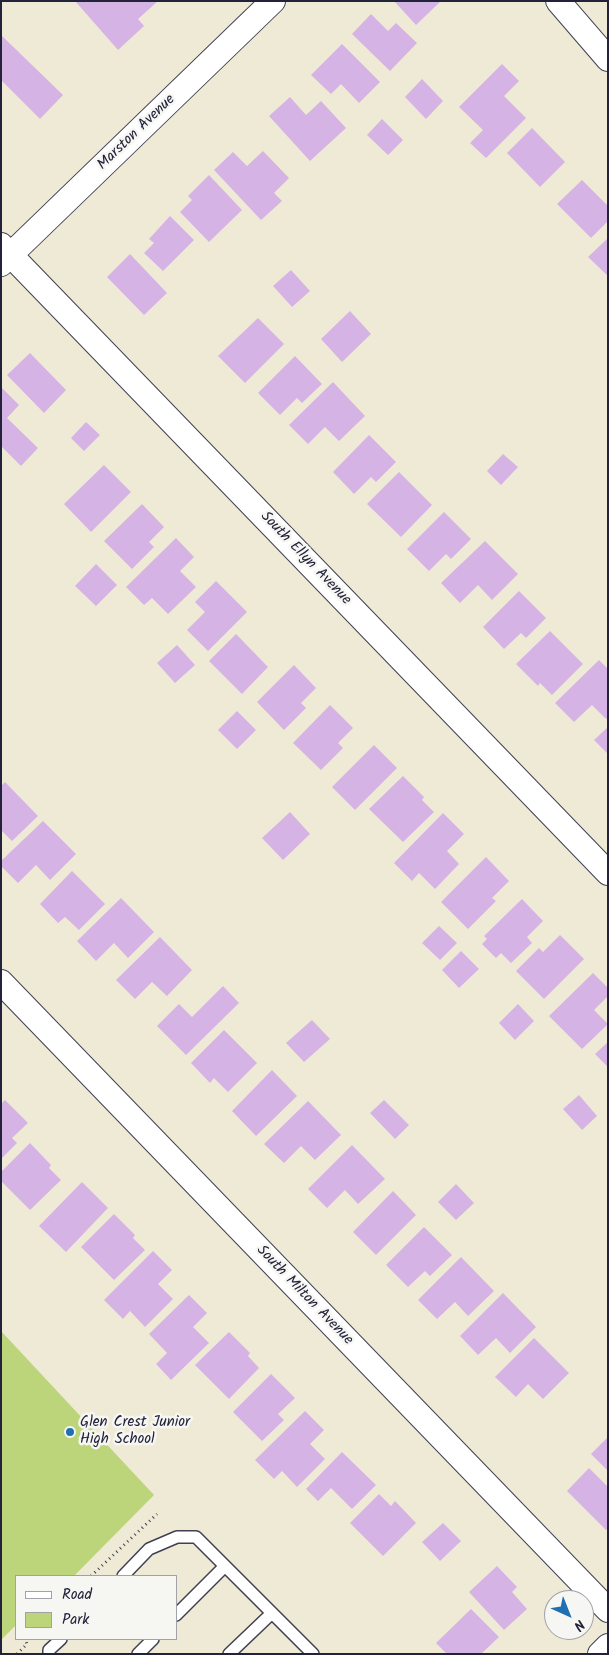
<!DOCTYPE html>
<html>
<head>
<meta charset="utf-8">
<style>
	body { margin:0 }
	#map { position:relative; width:609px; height:1655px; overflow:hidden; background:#efead5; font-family:Kalam,sans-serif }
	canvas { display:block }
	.frame { position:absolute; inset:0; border:2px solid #22223b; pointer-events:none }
	.legend { position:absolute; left:15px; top:1575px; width:162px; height:65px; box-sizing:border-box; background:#f6f6f2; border:1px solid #a1a1a9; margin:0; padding:6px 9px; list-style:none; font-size:15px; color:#22223b }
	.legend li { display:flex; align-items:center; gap:10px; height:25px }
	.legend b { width:25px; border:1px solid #a1a1a9 }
	.north { position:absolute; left:544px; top:1590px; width:50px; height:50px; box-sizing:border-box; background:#f6f6f2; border:1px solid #a1a1a9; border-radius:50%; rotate:136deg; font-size:14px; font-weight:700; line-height:20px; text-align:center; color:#22223b }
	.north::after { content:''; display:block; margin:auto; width:18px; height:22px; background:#1f6fb2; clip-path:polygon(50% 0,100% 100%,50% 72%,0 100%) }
</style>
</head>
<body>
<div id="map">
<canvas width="609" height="1655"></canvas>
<div class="frame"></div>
<ul class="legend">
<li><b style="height:6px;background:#fff"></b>Road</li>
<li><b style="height:14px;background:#bcd57a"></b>Park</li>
</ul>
<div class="north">N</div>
</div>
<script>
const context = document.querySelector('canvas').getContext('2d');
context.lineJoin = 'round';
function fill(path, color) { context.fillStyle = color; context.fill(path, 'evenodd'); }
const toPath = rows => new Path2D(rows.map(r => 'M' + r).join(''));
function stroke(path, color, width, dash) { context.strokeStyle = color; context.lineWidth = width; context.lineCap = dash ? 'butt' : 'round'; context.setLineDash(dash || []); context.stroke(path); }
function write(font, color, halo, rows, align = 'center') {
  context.font = font + ' Kalam,sans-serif'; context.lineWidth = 5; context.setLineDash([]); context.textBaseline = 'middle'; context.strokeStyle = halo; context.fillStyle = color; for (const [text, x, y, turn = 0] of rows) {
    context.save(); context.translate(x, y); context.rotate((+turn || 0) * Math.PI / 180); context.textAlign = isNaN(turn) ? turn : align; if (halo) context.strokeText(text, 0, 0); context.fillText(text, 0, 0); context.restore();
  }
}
fill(toPath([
	[1,1331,154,1495,74,1576,16,1576,16,1627,15,1626,1,1640]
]), '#bcd57a');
fill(toPath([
	[75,1,158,1,138,19,144,26,118,50],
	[394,1,441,1,416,25],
	[371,14,388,31,396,23,417,43,390,71,352,34],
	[1,35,63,95,40,119,1,80],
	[342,44,380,82,359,103,341,84,331,94,311,75],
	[502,64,519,81,504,96,526,118,486,158,470,143,483,130,459,107],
	[422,79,443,101,426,119,405,97],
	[290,97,306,115,321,101,346,128,310,161,269,116],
	[382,119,403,140,388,155,367,135],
	[532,128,565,162,540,187,507,153],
	[263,151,289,178,274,193,282,201,261,220,214,170,233,152,247,166],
	[209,175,242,210,209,242,180,212,192,200,188,196],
	[582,180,608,206,608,221,591,238,557,204],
	[170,216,194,240,163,271,144,253,154,243,149,239],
	[608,238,608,276,588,257],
	[130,254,167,293,144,315,107,277],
	[291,270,310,291,292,307,273,286],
	[350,311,371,334,342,362,321,339],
	[258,318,284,344,245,383,218,356],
	[30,353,66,390,44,413,7,375],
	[295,356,322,384,302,403,297,398,280,415,258,393],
	[333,382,365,416,339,441,325,427,308,444,289,425],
	[1,387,19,405,7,418,38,448,21,466,1,446],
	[86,422,100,435,84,451,71,438],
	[369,435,396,462,376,482,371,477,354,494,333,472],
	[503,454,518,467,501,485,487,471],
	[104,465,131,492,91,532,64,504],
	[399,472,432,505,401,537,367,504],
	[142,504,164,527,149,542,154,547,132,569,104,541],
	[444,512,471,539,451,559,446,554,429,571,407,549],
	[176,538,194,557,180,571,196,587,168,614,152,598,144,605,126,587],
	[485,541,518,574,492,600,478,585,460,603,441,583],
	[96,564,117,585,96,606,75,586],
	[216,581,247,612,208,651,187,630,205,612,195,602],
	[519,591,546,618,526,638,521,633,504,649,483,627],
	[550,631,583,664,552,695,540,683,538,686,516,664],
	[236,634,268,667,242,694,209,661],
	[177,645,195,665,175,683,157,663],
	[599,660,608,669,608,717,606,719,592,705,574,722,555,703],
	[294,665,316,688,301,703,306,708,284,730,257,702],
	[330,705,353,728,338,743,343,748,321,770,293,743],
	[237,711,256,730,237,749,218,730],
	[608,727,608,754,594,740],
	[374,745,397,768,355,810,332,787],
	[403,776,424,797,422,800,434,812,403,842,369,809],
	[5,782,38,816,12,841,1,830,1,786],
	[290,812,310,834,283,860,262,838],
	[443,813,464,834,447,851,459,864,435,889,419,873,412,881,394,863],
	[43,821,76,854,50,880,36,865,18,883,1,866,1,861],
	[486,857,509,881,492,898,496,901,468,929,441,902],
	[72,871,105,904,79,930,65,917,58,923,40,904],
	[121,898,154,932,128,958,114,943,96,961,77,941],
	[522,899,543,921,527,937,532,943,511,963,501,953,496,958,482,944,487,939,484,936],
	[439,926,457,943,440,960,422,943],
	[560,935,584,959,544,999,516,971,539,948,543,952],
	[160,937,192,970,167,996,152,982,135,999,116,980],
	[461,951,479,969,459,988,442,970],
	[593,973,608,988,608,996,594,1010,608,1024,582,1049,549,1016],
	[223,986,239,1003,186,1055,157,1026,179,1004,192,1017],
	[518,1004,534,1021,515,1040,499,1023],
	[312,1020,330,1039,304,1062,286,1043],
	[224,1030,257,1063,228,1092,214,1078,210,1083,191,1063],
	[608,1042,608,1067,595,1054],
	[272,1070,297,1096,256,1136,232,1111],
	[579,1095,597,1116,582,1130,563,1109],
	[5,1100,28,1123,12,1138,17,1143,1,1159,1,1104],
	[384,1100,409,1125,395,1139,370,1113],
	[308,1101,341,1135,315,1160,301,1146,284,1163,264,1144],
	[30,1143,51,1165,49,1168,61,1180,30,1210,1,1181,1,1172],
	[352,1145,385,1179,358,1204,345,1190,327,1208,308,1189],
	[82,1182,108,1208,66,1252,39,1226],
	[456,1184,474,1203,456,1220,438,1202],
	[393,1191,416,1215,376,1255,353,1232],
	[114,1214,135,1235,133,1238,145,1250,114,1280,81,1247],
	[424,1227,452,1255,430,1276,425,1271,408,1287,386,1265],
	[153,1251,172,1270,158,1284,173,1299,145,1327,130,1311,123,1319,104,1300],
	[461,1257,494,1291,468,1316,455,1302,437,1319,418,1300],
	[503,1293,536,1327,510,1353,496,1338,478,1355,460,1336],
	[189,1295,207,1313,193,1327,209,1343,171,1380,156,1364,167,1353,149,1334],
	[229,1332,250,1353,248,1356,259,1368,229,1399,195,1365],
	[534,1338,569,1373,543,1399,528,1384,516,1397,495,1377],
	[271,1374,295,1398,278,1414,284,1420,262,1441,233,1412],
	[305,1411,324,1430,310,1444,325,1459,297,1487,282,1471,274,1479,255,1460],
	[608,1437,608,1471,591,1454],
	[342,1452,376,1485,352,1509,331,1488,318,1501,306,1489],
	[589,1468,608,1487,608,1528,606,1530,567,1491],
	[379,1494,391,1506,395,1501,416,1523,383,1556,350,1523],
	[443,1523,461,1541,440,1561,422,1542],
	[497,1566,517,1587,512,1592,527,1609,504,1630,469,1592],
	[471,1609,499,1637,481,1654,447,1654,436,1643]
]), '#d6b3e5');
const service = toPath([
	[123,1576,149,1549,177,1537,196,1537,313,1654],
	[176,1615,225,1566],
	[49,1654,49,1650,61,1639],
	[138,1654,153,1639],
	[229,1654,272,1613]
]);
const minor = toPath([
	[558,1,608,59],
	[1,245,608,873],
	[1,264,273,1],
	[1,982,608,1610],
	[600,1654,608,1646]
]);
stroke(service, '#414052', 14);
stroke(minor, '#414052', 26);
stroke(toPath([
	[91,1576,157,1514],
	[17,1654,27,1644,25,1639]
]), '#414052', 3, [1, 4]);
stroke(service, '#fff', 11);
stroke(minor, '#fff', 24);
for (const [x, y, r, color] of [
	[70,1432,5,"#1f6fb2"]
]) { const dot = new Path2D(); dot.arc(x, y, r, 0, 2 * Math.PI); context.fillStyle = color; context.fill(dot); stroke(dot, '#f6f6f2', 2); }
write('15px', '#22223b', '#f6f6f2', [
	["Marston Avenue",137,133,-44],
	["South Ellyn Avenue",305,559,46],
	["South Milton Avenue",304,1296,46]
]);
write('15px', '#22223b', '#f6f6f2', [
	["Glen Crest Junior",80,1423],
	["High School",80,1440]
], 'left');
</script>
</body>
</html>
